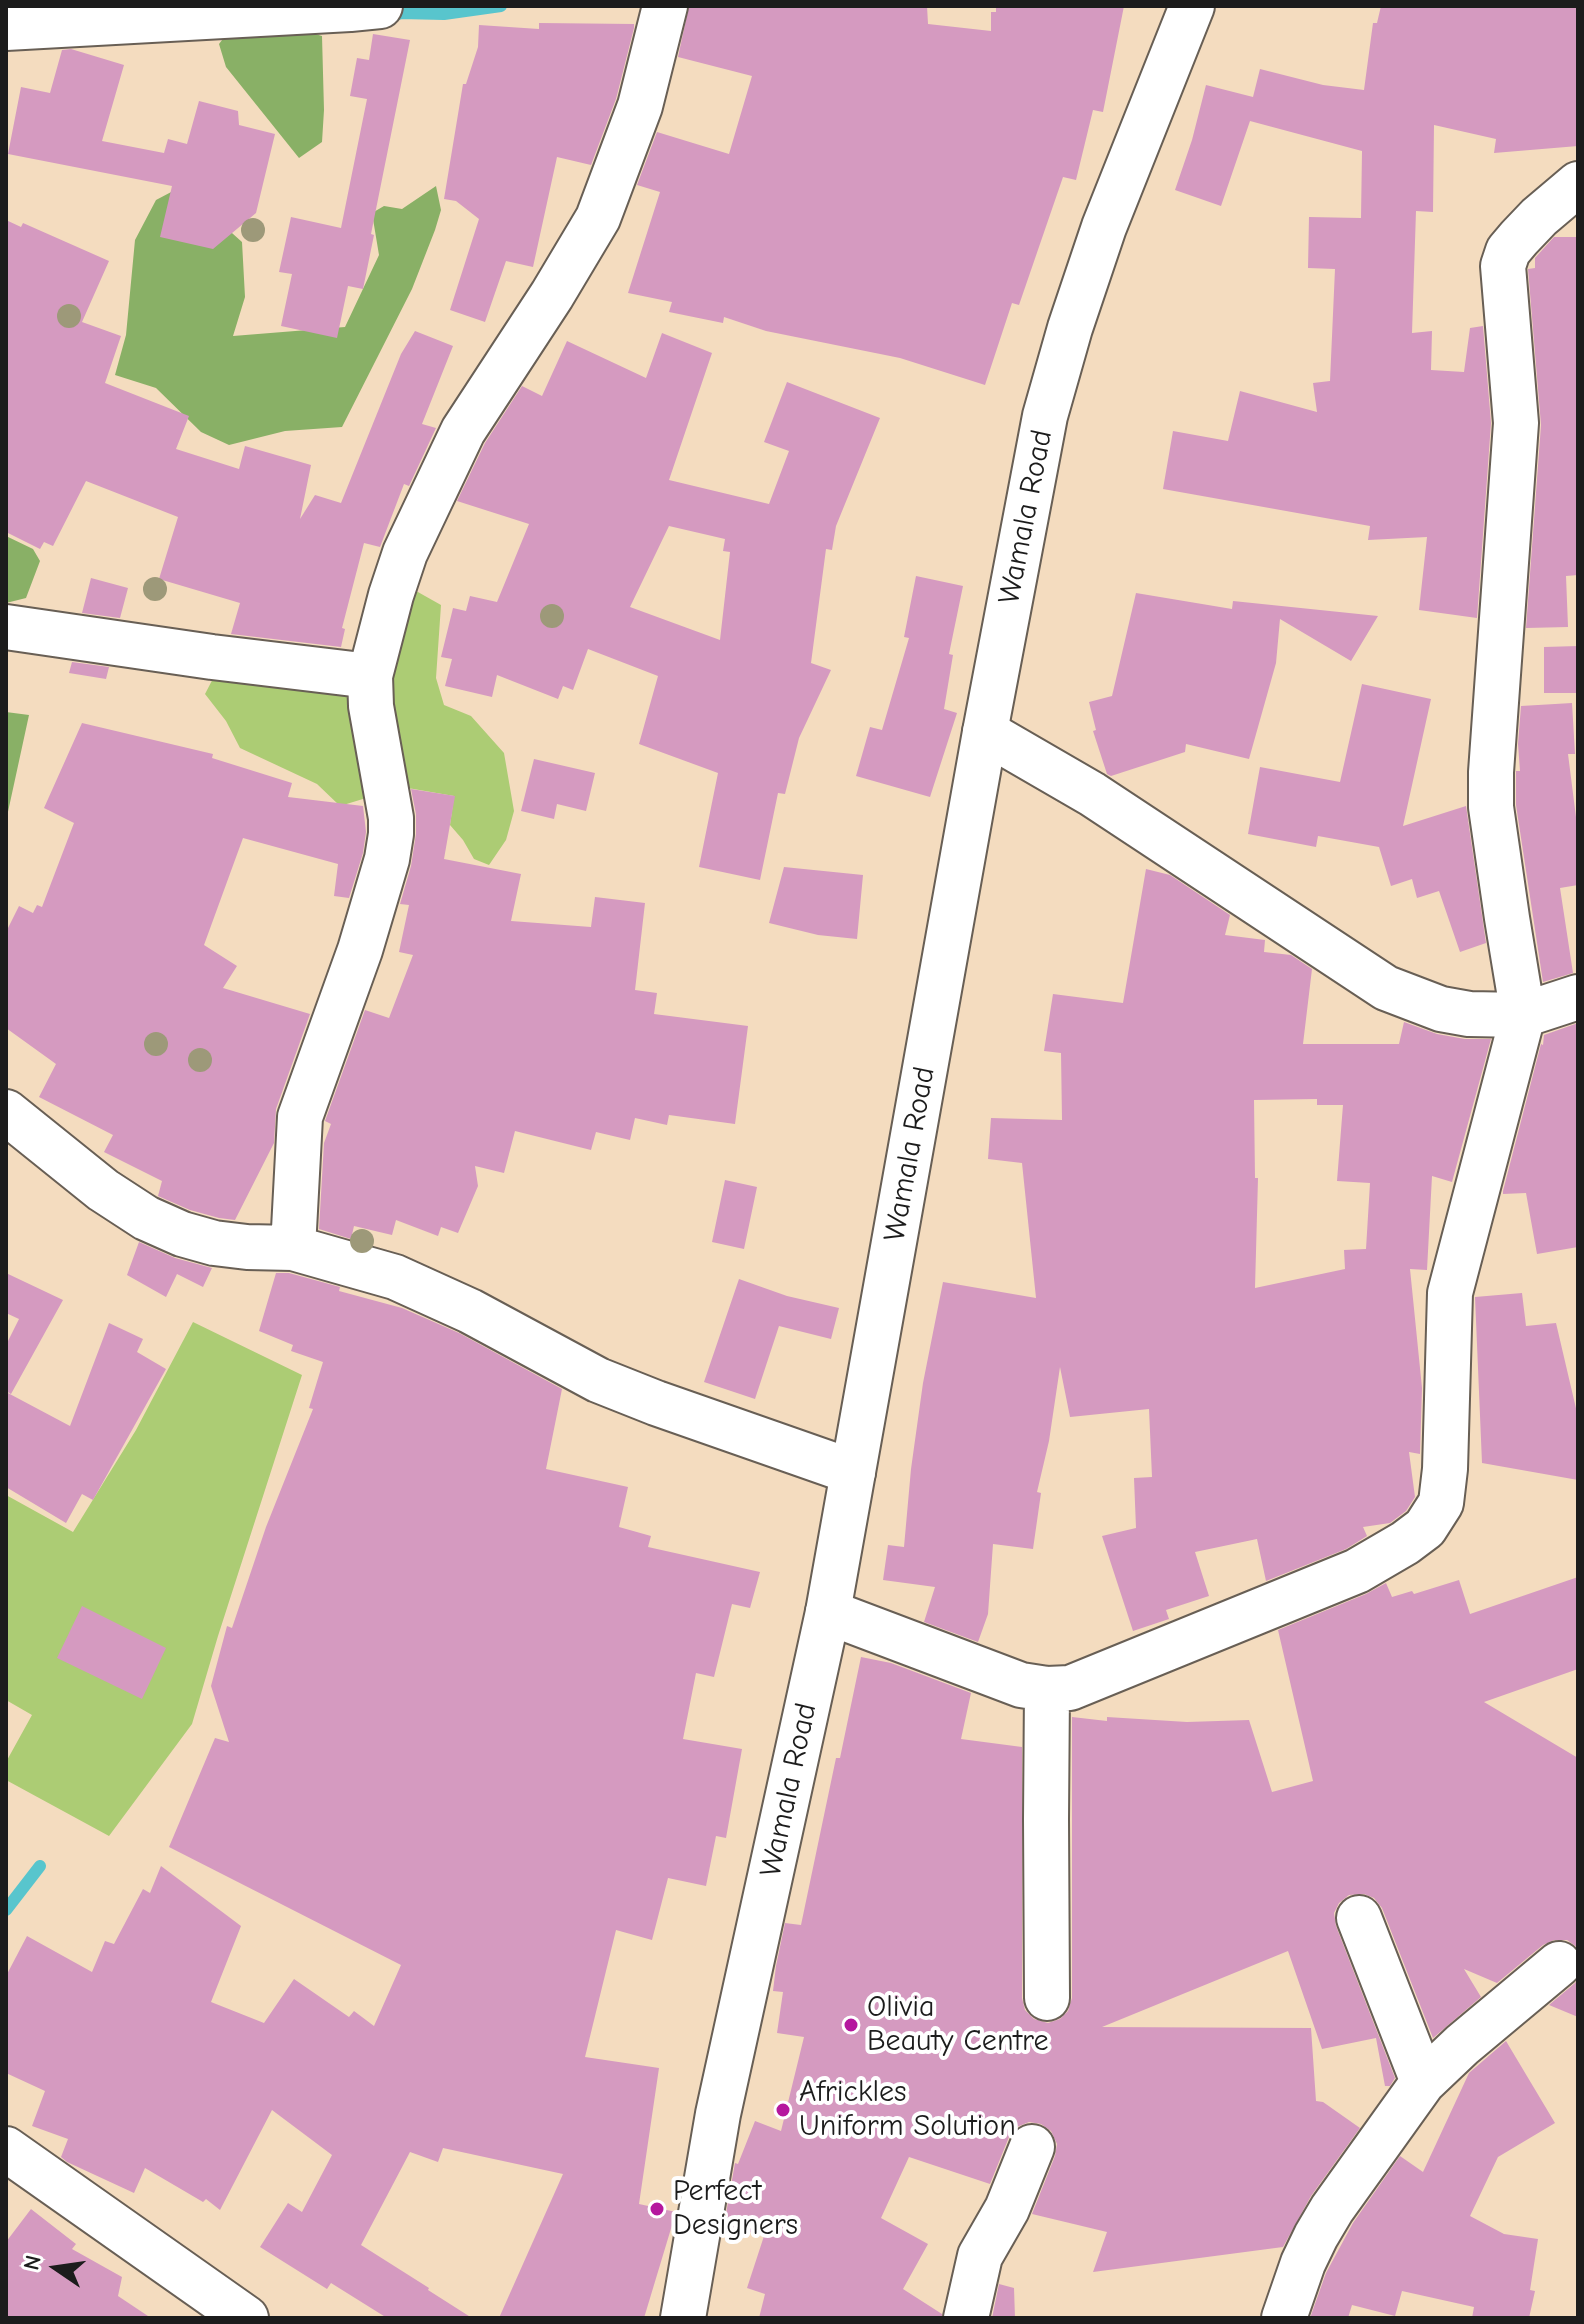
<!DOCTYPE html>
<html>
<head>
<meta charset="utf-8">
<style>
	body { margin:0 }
	#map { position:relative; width:1584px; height:2324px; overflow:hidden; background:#f4dcbf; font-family:"Comic Neue",sans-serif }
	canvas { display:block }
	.frame { position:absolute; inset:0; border:8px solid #1c1c1c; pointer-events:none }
	.north { position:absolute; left:16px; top:2228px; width:80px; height:80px; -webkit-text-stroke:6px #fff; paint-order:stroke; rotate:283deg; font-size:22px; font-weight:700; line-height:32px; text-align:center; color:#1c1c1c }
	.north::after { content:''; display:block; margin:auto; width:28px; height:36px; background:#1c1c1c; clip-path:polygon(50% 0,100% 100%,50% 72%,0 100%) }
</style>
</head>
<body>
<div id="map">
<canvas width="1584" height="2324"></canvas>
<div class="frame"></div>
<div class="north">N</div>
</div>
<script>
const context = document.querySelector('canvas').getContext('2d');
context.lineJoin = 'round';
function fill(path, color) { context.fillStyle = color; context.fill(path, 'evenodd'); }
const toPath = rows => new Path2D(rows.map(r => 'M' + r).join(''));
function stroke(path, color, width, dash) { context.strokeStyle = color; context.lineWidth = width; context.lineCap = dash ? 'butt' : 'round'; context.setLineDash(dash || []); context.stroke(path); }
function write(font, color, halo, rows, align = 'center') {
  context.font = font + ' "Comic Neue",sans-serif'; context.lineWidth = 8; context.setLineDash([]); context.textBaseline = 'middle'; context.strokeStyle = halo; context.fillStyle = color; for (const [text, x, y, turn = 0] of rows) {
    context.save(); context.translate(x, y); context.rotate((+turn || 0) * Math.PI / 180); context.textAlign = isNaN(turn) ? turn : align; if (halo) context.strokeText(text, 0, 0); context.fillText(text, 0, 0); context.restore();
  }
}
fill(toPath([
	[409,587,441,605,436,678,444,705,471,716,504,753,514,811,506,840,489,865,474,859,463,840,450,825,454,796,402,787,340,806,317,784,240,748,226,721,205,694,218,669,337,686,372,723],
	[193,1322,302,1375,218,1636,192,1724,109,1836,6,1780,6,1762,32,1715,6,1700,6,1495,73,1532,136,1430]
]), '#accc74');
fill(toPath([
	[288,26,322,36,324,110,322,142,299,158,226,67,219,44,229,31],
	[436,186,441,210,435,230,412,289,342,427,285,431,229,445,201,432,156,388,115,375,126,335,135,240,156,200,175,190,194,199,242,242,245,297,233,336,345,327,379,255,372,213,384,206,402,209],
	[6,536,33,549,40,561,26,598,6,603],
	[6,712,29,715,6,821]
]), '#89b066');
stroke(toPath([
	[386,19,401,13,444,14,501,6],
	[6,1910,40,1866]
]), '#58c5cd', 12);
fill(toPath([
	[689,6,927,6,928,24,991,31,991,12,996,12,996,6,1124,6,1103,112,1093,110,1076,180,1063,177,1019,305,1012,303,985,385,900,358,766,331,724,317,723,323,669,312,672,302,628,293,660,192,637,185,657,132,729,154,752,76,678,57],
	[1381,6,1578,6,1578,146,1494,153,1496,139,1434,125,1433,212,1416,211,1412,333,1432,331,1431,370,1464,372,1470,328,1483,326,1491,423,1477,618,1419,610,1427,537,1368,540,1370,526,1163,489,1173,431,1228,441,1240,391,1317,412,1313,383,1330,381,1335,269,1308,268,1309,217,1361,218,1362,151,1250,121,1221,206,1175,190,1192,140,1206,85,1253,97,1260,69,1323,85,1364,90,1373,23,1377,23],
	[539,23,634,24,634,28,616,99,591,165,557,157,533,267,506,261,485,322,450,310,479,219,456,201,444,199,463,84,466,84,478,47,479,25,539,29],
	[373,34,410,40,371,234,374,235,363,289,348,286,337,338,281,326,292,274,279,272,291,217,341,228,367,99,350,96,357,58,369,60],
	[71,49,124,65,102,141,164,153,168,139,187,144,199,101,238,111,239,125,275,134,256,213,213,249,160,237,172,186,8,154,21,87,50,93,62,50],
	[6,220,21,227,23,223,109,261,82,322,121,336,105,383,189,416,176,449,239,469,245,446,311,465,300,519,315,495,341,503,401,354,415,331,453,346,422,424,436,428,409,486,404,484,380,547,364,543,342,628,345,629,341,647,231,634,240,603,159,579,178,517,86,481,53,546,44,542,40,549,6,532],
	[1554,237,1578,237,1576,390,1578,390,1578,575,1566,576,1568,627,1526,628,1541,425,1528,269,1535,268,1535,258],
	[662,333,712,353,669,480,769,504,789,451,764,442,787,382,880,418,836,526,832,550,826,549,811,663,831,670,799,738,785,794,778,793,760,880,699,867,718,773,639,744,658,676,588,649,573,690,563,686,558,699,497,675,492,697,445,686,452,659,441,657,453,608,466,611,470,596,497,602,529,524,457,501,485,443,522,386,542,396,567,341,646,378],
	[669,526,725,539,723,551,730,552,720,640,630,607],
	[916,576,963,586,949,654,953,655,944,709,957,713,930,797,856,776,870,727,882,730,909,638,904,637],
	[91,578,128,588,120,618,82,613],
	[1136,593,1232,609,1233,601,1378,616,1351,661,1280,619,1276,663,1249,759,1186,744,1185,752,1111,776,1107,774,1093,731,1096,730,1089,702,1112,696],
	[1578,646,1578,693,1544,693,1544,647],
	[72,662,109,667,106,679,69,673],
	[1362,684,1431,699,1403,826,1466,806,1486,943,1460,952,1439,891,1417,898,1412,879,1391,886,1379,847,1318,836,1316,847,1248,834,1260,767,1340,782],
	[1572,703,1575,754,1568,754,1578,833,1578,885,1560,888,1573,973,1543,982,1516,805,1516,771,1520,771,1518,744,1521,706],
	[82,723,213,754,212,758,292,783,288,797,363,806,366,832,363,853,349,898,334,896,338,864,243,838,204,945,237,966,223,988,310,1014,276,1109,274,1143,235,1220,219,1218,190,1210,158,1196,162,1181,104,1152,113,1135,39,1097,56,1064,6,1028,6,932,19,906,33,913,37,905,42,907,74,823,44,808],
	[534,759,595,773,586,811,557,804,554,819,521,811],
	[411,789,455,796,444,859,521,874,511,921,591,927,595,897,645,903,635,990,657,993,654,1014,748,1026,735,1124,669,1115,667,1125,635,1118,630,1140,596,1132,591,1150,515,1131,504,1173,475,1166,478,1186,458,1233,441,1227,438,1236,396,1220,392,1235,354,1226,351,1239,319,1229,324,1143,331,1124,325,1121,365,1010,389,1018,413,955,399,952,409,905,400,904,411,866,416,834,416,814],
	[784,867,863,875,857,939,818,935,769,923],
	[1146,869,1170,875,1230,915,1225,935,1265,940,1264,952,1291,955,1312,969,1303,1044,1399,1044,1404,1022,1437,1034,1465,1039,1491,1039,1452,1182,1432,1176,1427,1270,1410,1269,1422,1388,1420,1454,1409,1452,1415,1497,1406,1511,1390,1523,1363,1527,1367,1536,1346,1549,1266,1581,1257,1539,1195,1552,1209,1596,1166,1610,1169,1619,1133,1631,1102,1536,1136,1528,1134,1478,1152,1477,1149,1409,1070,1417,1060,1367,1049,1441,1037,1492,1041,1493,1033,1549,993,1544,988,1614,978,1642,924,1622,935,1587,883,1580,888,1545,904,1547,911,1469,923,1383,943,1282,1036,1298,1022,1163,988,1159,991,1118,1062,1120,1061,1053,1044,1051,1053,994,1123,1003],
	[1317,1099,1317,1105,1343,1105,1337,1181,1370,1183,1366,1249,1344,1250,1345,1269,1255,1288,1258,1178,1255,1178,1254,1100],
	[1578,1023,1578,1247,1537,1254,1526,1193,1503,1194,1503,1191,1541,1044,1543,1045,1544,1035],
	[725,1180,757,1187,744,1249,712,1242],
	[139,1242,175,1258,212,1268,203,1287,177,1274,166,1297,127,1275],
	[6,1273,63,1300,11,1394,6,1391,6,1345,19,1319,6,1313],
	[276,1273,289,1273,340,1287,339,1291,402,1308,459,1333,562,1389,546,1469,628,1487,619,1527,651,1536,648,1547,760,1572,750,1608,732,1604,714,1677,696,1673,683,1739,742,1749,726,1838,716,1836,706,1886,668,1878,652,1940,616,1930,585,2057,659,2068,639,2204,676,2212,644,2318,499,2318,563,2174,443,2148,438,2162,410,2152,361,2245,429,2288,428,2290,472,2318,387,2318,331,2283,327,2289,260,2247,288,2203,302,2212,332,2155,272,2110,220,2210,206,2199,203,2202,145,2168,134,2193,67,2162,61,2157,68,2139,32,2126,45,2091,6,2073,6,1976,27,1936,92,1972,105,1941,114,1944,143,1889,150,1893,161,1866,241,1926,211,2002,264,2023,294,1979,349,2017,354,2011,374,2026,401,1965,169,1847,215,1738,229,1742,211,1686,227,1626,232,1628,266,1527,313,1409,309,1408,323,1362,291,1351,293,1345,259,1331],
	[739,1279,787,1296,839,1308,831,1339,779,1326,755,1399,704,1382],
	[1522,1293,1526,1326,1556,1323,1578,1417,1578,1480,1482,1463,1475,1297],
	[109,1323,143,1339,137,1352,166,1369,93,1500,82,1494,66,1523,6,1487,6,1392,70,1426],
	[1578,1577,1578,1669,1484,1702,1578,1758,1578,1948,1567,1940,1554,1940,1543,1945,1497,1983,1464,1969,1481,1997,1433,2038,1382,1908,1374,1898,1364,1894,1349,1895,1339,1903,1334,1913,1336,1926,1395,2078,1390,2086,1385,2086,1376,2038,1322,2049,1288,1951,1102,2027,1311,2028,1316,2101,1323,2102,1360,2128,1311,2196,1283,2247,1093,2272,1107,2232,1032,2214,1055,2156,1057,2144,1051,2131,1041,2124,1029,2122,1017,2127,1009,2137,990,2184,909,2157,881,2218,928,2244,903,2289,942,2314,942,2318,759,2318,765,2294,747,2288,764,2236,724,2225,735,2163,738,2164,755,2121,781,2131,804,2037,777,2033,783,1992,773,1991,776,1966,785,1923,801,1925,836,1758,840,1758,861,1657,891,1663,971,1693,961,1739,1022,1747,1022,1998,1025,2010,1034,2019,1048,2023,1060,2019,1068,2011,1072,1998,1072,1717,1107,1721,1107,1717,1187,1722,1249,1720,1272,1792,1313,1781,1278,1630,1366,1594,1386,1583,1392,1597,1412,1591,1414,1594,1459,1580,1470,1614],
	[82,1606,166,1648,142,1699,57,1658],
	[1578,1979,1578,2017,1549,2005,1575,1983],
	[1506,2041,1555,2123,1498,2157,1470,2216,1504,2234,1538,2239,1530,2290,1535,2291,1529,2318,1472,2318,1474,2307,1402,2291,1395,2316,1352,2305,1348,2318,1310,2318,1326,2273,1353,2223,1400,2156,1423,2172,1469,2073],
	[31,2209,76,2244,72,2249,122,2277,118,2296,151,2318,6,2318,6,2242],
	[999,2284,1014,2288,1015,2318,992,2318]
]), '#d59ac0');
const street = toPath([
	[1578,184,1539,217,1519,238,1508,251,1503,266,1516,423,1491,772,1491,807,1507,918,1523,1015,1578,997],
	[6,627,212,657,370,676,391,595,405,553,463,431,552,295,598,218,640,106,665,6],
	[6,1112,103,1190,146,1218,182,1234,214,1243,247,1247,293,1248,395,1277,470,1311,598,1380,656,1403,853,1472],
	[293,1248,300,1117,360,950,387,859,391,834,391,818,371,706,370,676],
	[828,1612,1021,1685,1047,1689,1070,1688,1357,1571,1405,1543,1425,1528,1441,1503,1445,1469,1450,1293,1523,1015,1469,1014,1441,1009,1386,988,1092,794,985,732],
	[1047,1689,1046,1819,1047,1998],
	[1423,2082,1462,2045,1559,1964],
	[966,2318,980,2256,1007,2209,1032,2147],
	[1284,2318,1303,2263,1316,2236,1332,2209,1423,2082,1359,1918]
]);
const secondary = toPath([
	[6,28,350,9,380,6],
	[6,2149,246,2318],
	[683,2318,718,2114,828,1612,985,732,1045,416,1070,328,1104,227,1192,6]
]);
stroke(street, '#685f55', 48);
stroke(secondary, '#685f55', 48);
stroke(street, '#fff', 44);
stroke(secondary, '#fff', 44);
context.fillStyle = '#9d9979';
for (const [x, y] of [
	[253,230],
	[69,316],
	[155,589],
	[552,616],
	[156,1044],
	[200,1060],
	[362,1241]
]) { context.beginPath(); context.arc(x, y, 12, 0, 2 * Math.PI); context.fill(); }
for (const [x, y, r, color] of [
	[851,2025,8,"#b5179e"],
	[783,2110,8,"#b5179e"],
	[657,2209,8,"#b5179e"]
]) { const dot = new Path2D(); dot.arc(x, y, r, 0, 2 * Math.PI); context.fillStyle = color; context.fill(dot); stroke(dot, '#fff', 3); }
write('30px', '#1c1c1c', '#fff', [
	["Wamala Road",1026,517,-79],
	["Wamala Road",910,1154,-80],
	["Wamala Road",789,1790,-78]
]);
write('30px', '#1c1c1c', '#fff', [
	["Olivia",867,2008],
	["Beauty Centre",867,2042],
	["Africkles",799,2093],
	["Uniform Solution",799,2127],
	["Perfect",673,2192],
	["Designers",673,2226]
], 'left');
</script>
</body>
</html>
